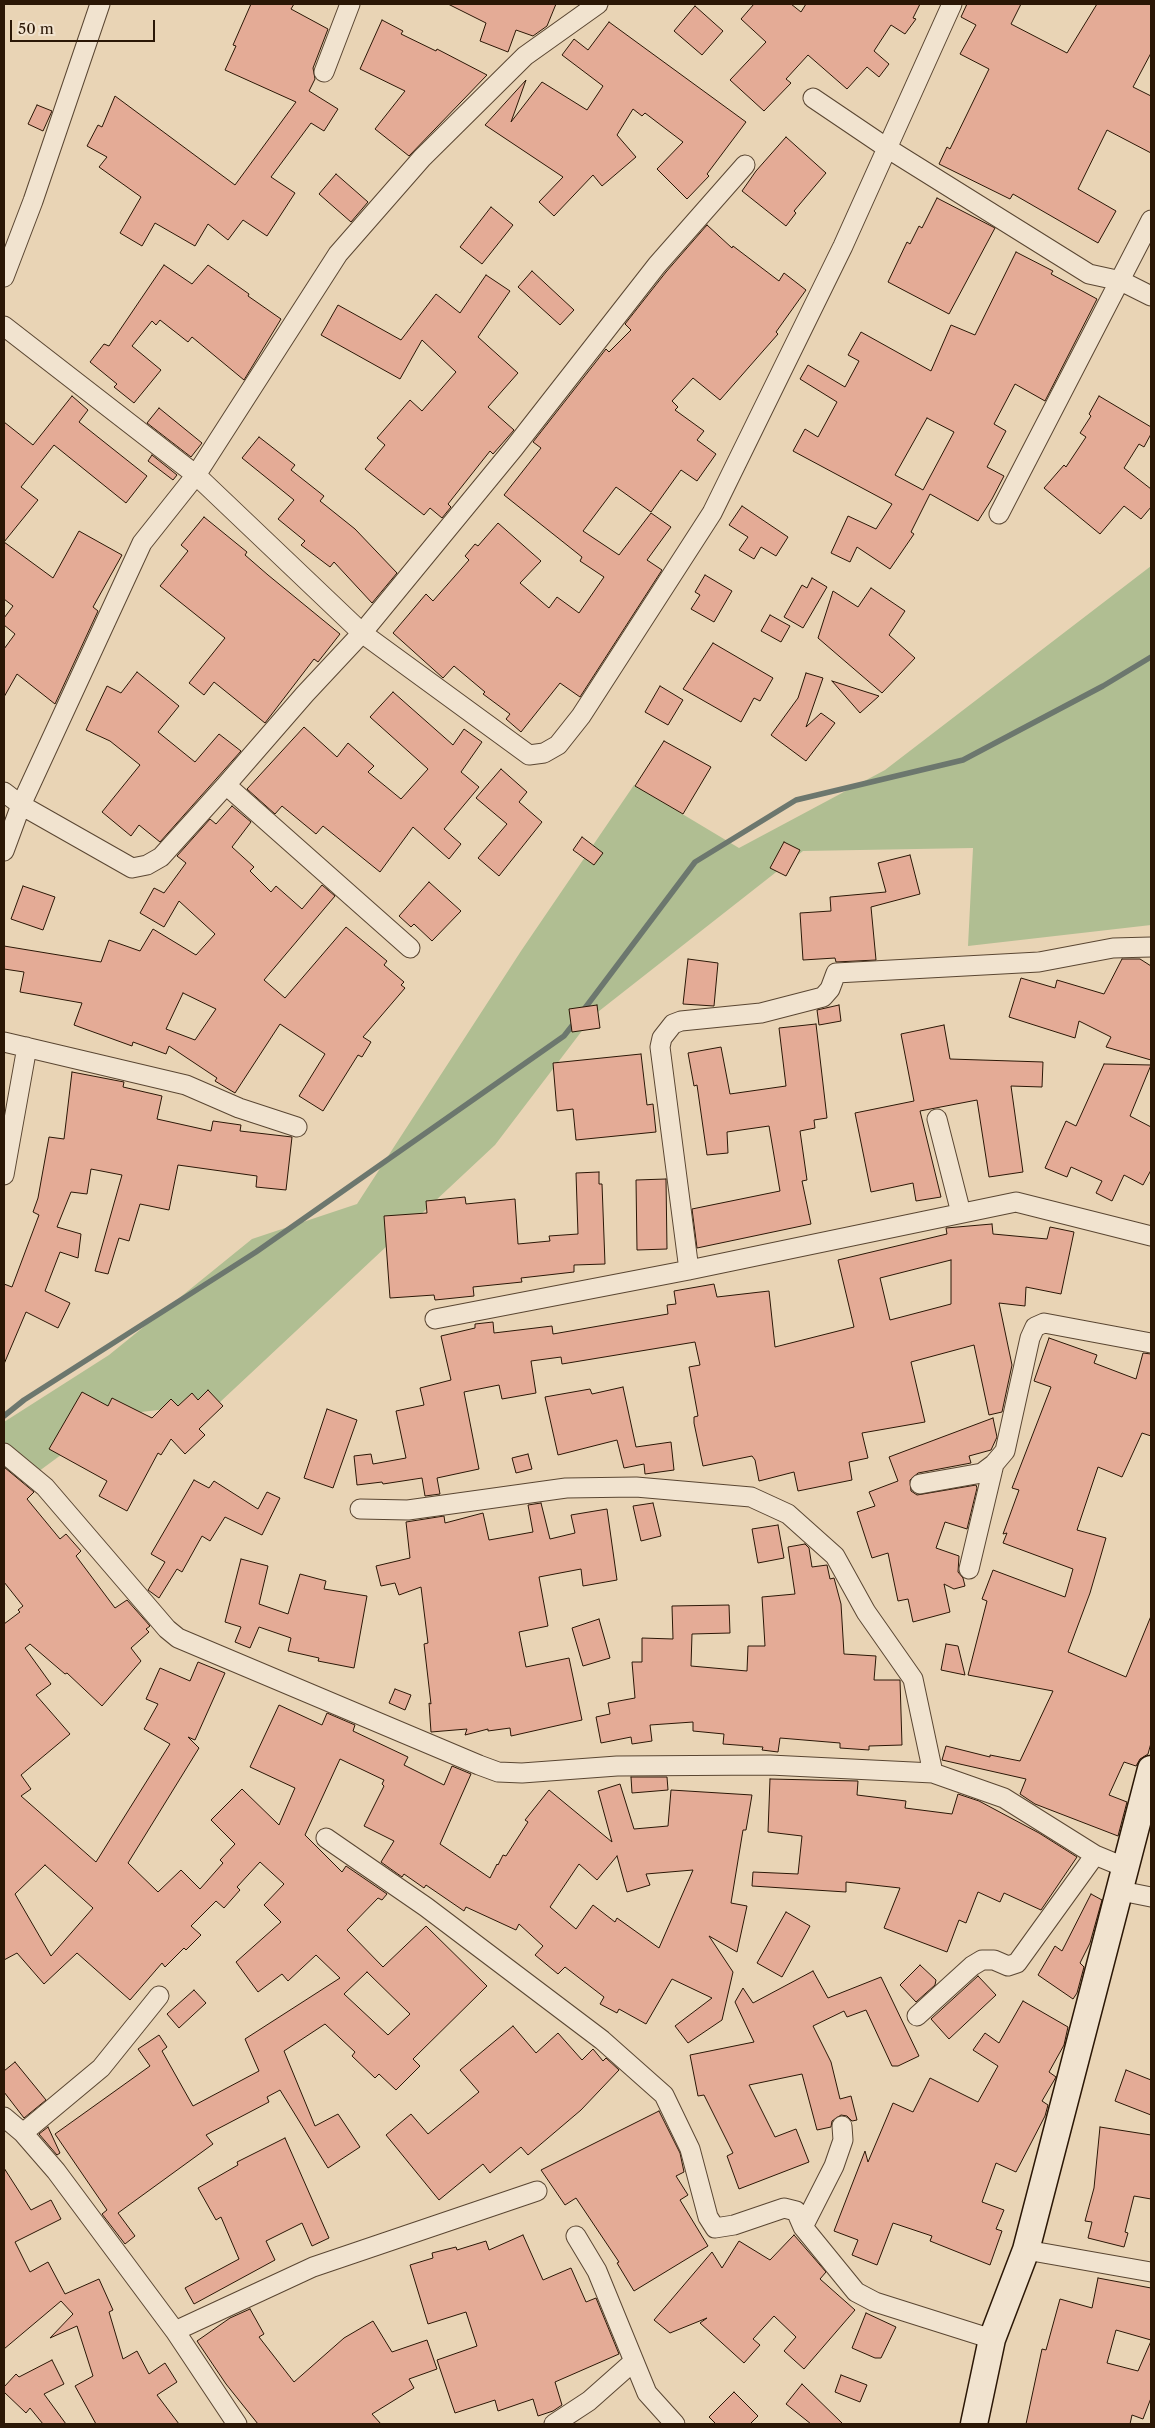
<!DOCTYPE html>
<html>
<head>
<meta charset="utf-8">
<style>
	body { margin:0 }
	#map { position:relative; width:1155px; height:2428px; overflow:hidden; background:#e9d4b5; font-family:"Libre Caslon Text",serif }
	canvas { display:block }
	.frame { position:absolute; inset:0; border:5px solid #2b1706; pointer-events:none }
	.scale { position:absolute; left:10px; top:20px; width:145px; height:22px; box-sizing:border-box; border:2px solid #2b1706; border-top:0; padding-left:6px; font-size:15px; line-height:18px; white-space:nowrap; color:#2b1706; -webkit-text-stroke:4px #f1e3cf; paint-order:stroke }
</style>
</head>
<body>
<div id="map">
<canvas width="1155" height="2428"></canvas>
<div class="frame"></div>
<div class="scale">50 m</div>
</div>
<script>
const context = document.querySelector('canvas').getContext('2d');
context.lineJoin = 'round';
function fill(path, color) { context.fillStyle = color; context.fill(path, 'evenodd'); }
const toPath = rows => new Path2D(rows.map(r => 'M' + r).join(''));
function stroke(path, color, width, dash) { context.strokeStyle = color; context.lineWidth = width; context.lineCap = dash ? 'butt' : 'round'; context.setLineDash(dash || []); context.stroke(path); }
fill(toPath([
	[1151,566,1151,925,968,946,973,848,803,851,594,1015,495,1145,219,1403,115,1415,4,1497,4,1422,109,1355,252,1239,357,1204,521,951,634,785,739,848,885,770]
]), '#b0be92');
stroke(toPath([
	[582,1012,695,862,796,800,963,760,1103,686,1151,657],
	[4,1416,24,1400,256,1252,564,1036,575,1022]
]), '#6c776e', 5.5);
const building = toPath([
	[251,4,294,4,291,9,328,29,313,68,315,79,309,91,338,109,324,131,311,123,271,177,295,193,267,236,243,220,228,240,208,224,195,246,155,223,142,246,120,233,141,197,99,167,107,157,87,146,98,125,102,127,115,96,235,185,296,102,225,70,236,46,233,45,251,4],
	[448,4,556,4,547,26,533,36,516,30,508,52,480,41,486,23,448,4],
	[754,4,791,4,801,12,806,4,920,4,913,18,916,19,905,34,891,25,874,51,889,64,879,77,867,67,847,89,808,55,786,79,791,83,764,111,730,80,766,42,741,19,754,4],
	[967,4,1021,4,1011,24,1067,53,1097,4,1151,4,1151,53,1133,87,1151,96,1151,153,1107,130,1078,189,1116,211,1098,243,1013,194,1010,199,939,164,947,147,950,149,989,69,960,54,976,25,961,17,967,4],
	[695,6,723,31,702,55,674,31,695,6],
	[382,20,403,31,401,34,436,51,437,49,487,75,409,156,375,129,405,91,360,69,382,20],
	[609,22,746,122,707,174,709,176,687,199,657,169,683,142,645,113,642,116,633,109,617,135,636,157,602,186,593,175,554,216,539,202,563,177,485,125,526,80,511,122,542,82,587,110,603,86,562,55,574,39,588,50,609,22],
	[37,105,52,111,43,131,28,124,37,105],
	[786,137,826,173,794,211,796,213,786,226,742,191,756,171,786,137],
	[336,174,368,202,351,222,319,194,336,174],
	[937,198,995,228,949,314,888,282,907,242,910,244,919,226,922,228,937,198],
	[491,207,513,225,482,264,460,247,491,207],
	[707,225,732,248,733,246,779,281,784,273,806,290,776,332,778,334,720,400,693,378,672,401,678,407,675,410,704,431,697,440,716,454,697,481,681,470,651,512,616,487,583,531,619,555,651,513,671,527,647,560,662,570,580,697,560,683,521,732,506,719,510,714,483,694,485,692,454,666,443,678,393,633,426,594,433,601,469,560,465,556,475,544,478,546,498,523,541,561,520,583,549,608,557,597,579,613,604,577,580,561,582,557,504,495,541,448,533,442,606,349,609,352,631,330,625,324,666,272,707,225],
	[1016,252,1053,271,1051,274,1097,299,1045,401,1015,384,994,424,1006,431,987,467,1004,476,992,499,978,521,930,494,911,532,914,534,890,569,857,547,850,562,831,553,848,516,876,529,892,504,793,451,805,429,818,437,837,402,800,379,808,365,845,387,859,361,848,355,861,332,931,371,951,325,975,335,1016,252],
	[927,418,954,432,923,490,895,475,927,418],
	[164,265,192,284,208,265,249,294,248,296,281,319,244,380,192,337,188,342,160,320,156,325,152,321,132,346,161,370,134,403,114,387,117,384,90,362,104,344,109,346,164,265],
	[532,271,574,310,560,325,518,287,532,271],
	[486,275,510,291,478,337,518,373,488,407,514,430,493,454,490,451,448,504,451,507,442,518,430,508,424,515,365,469,385,445,377,438,410,400,422,411,456,372,422,340,400,379,321,335,338,305,401,340,436,294,460,313,486,275],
	[72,396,88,410,79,422,147,476,126,503,54,445,21,487,38,500,4,542,53,578,79,531,122,555,93,607,98,611,55,704,17,674,4,697,4,649,15,634,4,625,4,618,13,606,4,599,4,422,33,445,72,396],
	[1099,396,1151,427,1151,434,1144,447,1139,444,1124,468,1151,489,1151,507,1141,519,1124,506,1100,534,1044,488,1064,465,1066,467,1086,437,1080,433,1091,416,1089,414,1099,396],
	[159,408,202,443,191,457,147,423,159,408],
	[259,437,295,465,291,470,324,496,320,501,355,529,397,573,372,603,334,562,330,567,301,545,305,541,278,519,294,500,242,458,259,437],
	[152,455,177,475,173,480,148,461,152,455],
	[742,506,788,537,776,556,761,547,754,559,739,550,748,537,729,525,742,506],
	[204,517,247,552,245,555,268,575,340,634,318,662,314,659,265,723,214,682,204,695,189,683,225,638,160,586,188,551,181,545,204,517],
	[705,575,732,591,714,622,691,609,700,595,695,592,705,575],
	[812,578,827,587,803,628,784,617,802,585,807,588,812,578],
	[871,588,905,611,889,635,915,658,882,693,818,638,833,591,858,607,871,588],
	[770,615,790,626,781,642,761,631,770,615],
	[713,643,773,678,760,701,754,698,741,722,683,689,713,643],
	[137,672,179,706,158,732,195,762,219,734,241,751,160,842,139,825,131,836,102,812,140,765,110,741,86,730,107,686,121,693,137,672],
	[806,673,823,678,806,727,821,713,835,723,806,761,771,735,798,698,806,673],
	[832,681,879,696,860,713,832,681],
	[660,686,683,700,668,725,645,712,660,686],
	[393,692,453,745,464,729,482,742,461,772,479,787,444,829,461,844,449,859,413,827,380,872,323,826,316,834,282,806,275,814,247,789,304,727,337,757,348,743,374,766,368,772,401,799,428,769,370,717,393,692],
	[664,741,711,767,683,814,635,786,664,741],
	[501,769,527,792,519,802,542,822,499,876,478,858,507,824,476,798,501,769],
	[232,806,251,822,232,847,254,867,250,871,271,892,276,886,302,909,322,885,335,896,264,980,285,998,346,927,387,961,384,965,404,982,401,985,405,988,363,1037,371,1042,362,1057,358,1055,323,1111,299,1096,325,1054,280,1024,235,1093,215,1081,217,1078,169,1046,166,1054,133,1042,132,1046,74,1025,82,1003,20,992,24,972,4,969,4,946,101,962,109,940,140,951,153,929,196,955,215,934,179,901,164,927,140,913,154,888,164,893,186,863,177,856,210,819,216,824,232,806],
	[183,993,216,1009,195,1040,166,1029,183,993],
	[582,837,603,853,594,865,573,850,582,837],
	[784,842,800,850,786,876,770,868,784,842],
	[910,855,920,894,871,907,876,960,836,962,835,958,803,960,800,913,831,911,830,897,886,892,878,863,910,855],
	[429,882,461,911,432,941,414,924,411,927,399,916,429,882],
	[23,886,55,897,43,930,11,919,23,886],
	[688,959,718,963,714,1006,683,1004,688,959],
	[1122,959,1140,959,1151,966,1151,1060,1106,1047,1111,1037,1079,1021,1075,1038,1009,1017,1021,978,1055,988,1057,980,1104,994,1122,959],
	[597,1005,600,1028,572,1032,569,1009,597,1005],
	[839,1005,841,1021,819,1025,817,1010,839,1005],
	[816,1024,827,1118,814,1120,815,1128,800,1131,807,1180,802,1181,811,1224,697,1248,692,1209,780,1191,769,1126,727,1132,728,1153,707,1155,697,1085,694,1086,688,1053,721,1047,730,1094,786,1086,779,1028,816,1024],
	[944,1025,950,1059,1043,1062,1042,1087,1011,1086,1023,1172,989,1177,977,1100,920,1111,941,1197,916,1201,913,1183,871,1192,855,1113,914,1101,901,1034,944,1025],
	[641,1054,647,1105,653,1104,656,1132,576,1140,573,1109,557,1111,553,1063,641,1054],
	[1104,1064,1151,1065,1130,1116,1151,1127,1151,1170,1143,1185,1124,1175,1112,1201,1096,1193,1102,1181,1071,1167,1067,1177,1045,1168,1066,1121,1076,1126,1104,1064],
	[72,1072,124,1082,123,1087,162,1096,157,1119,211,1131,213,1121,241,1125,240,1131,292,1137,286,1190,256,1187,257,1176,178,1165,169,1210,140,1204,129,1241,119,1238,108,1274,95,1271,122,1175,91,1169,87,1194,71,1192,57,1227,81,1234,78,1258,60,1252,45,1291,70,1303,58,1328,26,1312,4,1364,4,1284,12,1287,39,1215,33,1212,38,1198,49,1137,64,1139,72,1072],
	[599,1172,599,1184,602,1184,605,1264,574,1265,574,1272,521,1278,522,1282,473,1287,474,1296,435,1300,434,1295,390,1298,384,1216,427,1213,426,1201,465,1197,466,1204,515,1199,518,1244,550,1241,549,1236,578,1234,576,1173,599,1172],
	[666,1179,667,1249,637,1250,636,1180,666,1179],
	[992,1224,993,1234,1047,1239,1050,1227,1074,1232,1061,1294,1026,1287,1025,1306,999,1303,1012,1365,1002,1412,989,1415,974,1345,911,1362,925,1422,862,1433,868,1458,849,1462,852,1480,798,1491,794,1472,759,1481,755,1460,752,1456,703,1466,694,1423,694,1417,698,1416,689,1367,700,1365,695,1342,562,1364,561,1357,531,1361,536,1393,502,1399,499,1385,464,1392,479,1469,437,1478,440,1494,425,1496,422,1478,383,1484,382,1482,357,1485,354,1456,371,1454,373,1464,406,1458,396,1411,424,1405,420,1388,451,1380,441,1336,475,1328,475,1324,493,1322,494,1333,552,1326,553,1334,668,1314,667,1305,676,1304,674,1291,714,1284,717,1297,769,1291,775,1347,854,1327,838,1260,947,1234,946,1228,992,1224],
	[951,1260,951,1304,890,1320,880,1278,951,1260],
	[1049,1338,1097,1355,1094,1363,1136,1379,1143,1353,1151,1354,1151,1436,1142,1433,1122,1477,1098,1467,1077,1530,1106,1538,1090,1593,1068,1652,1126,1677,1151,1616,1151,1743,1148,1754,1140,1759,1136,1766,1124,1762,1109,1795,1127,1802,1118,1836,1035,1804,1020,1794,1026,1779,942,1760,946,1746,990,1757,990,1755,1020,1761,1053,1691,968,1675,987,1601,982,1599,993,1570,1065,1597,1073,1569,1003,1543,1007,1533,1003,1534,1019,1490,1012,1488,1051,1387,1034,1381,1049,1338],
	[623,1387,636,1447,671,1442,674,1470,645,1474,644,1464,624,1468,617,1440,558,1455,545,1397,590,1389,592,1394,623,1387],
	[208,1390,223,1406,199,1429,205,1435,185,1454,171,1439,161,1455,158,1453,127,1511,99,1496,107,1481,49,1449,82,1392,108,1406,112,1398,152,1418,171,1399,178,1406,192,1393,198,1400,208,1390],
	[327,1409,357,1420,333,1488,304,1478,327,1409],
	[993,1418,997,1437,991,1450,969,1456,971,1463,918,1473,910,1480,911,1491,917,1495,976,1485,977,1488,967,1529,945,1522,936,1548,959,1556,958,1572,963,1578,965,1586,954,1589,944,1584,950,1612,913,1622,908,1599,898,1601,888,1553,872,1558,857,1512,875,1506,869,1492,898,1481,889,1457,993,1418],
	[528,1454,532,1469,516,1473,512,1458,528,1454],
	[4,1467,34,1492,27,1499,60,1539,66,1534,81,1551,76,1556,115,1608,127,1600,150,1626,146,1629,149,1632,131,1648,141,1661,102,1706,67,1673,65,1674,30,1644,25,1648,51,1684,36,1695,70,1734,21,1775,31,1789,21,1796,96,1862,170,1744,144,1729,158,1704,146,1699,160,1668,190,1681,198,1662,225,1673,195,1740,188,1737,199,1748,128,1863,158,1892,181,1870,200,1889,223,1863,220,1860,235,1844,211,1820,242,1789,279,1825,295,1788,250,1767,279,1705,322,1725,327,1713,355,1725,353,1731,408,1757,404,1765,444,1785,452,1766,471,1774,440,1844,490,1878,497,1864,498,1865,503,1855,506,1856,528,1822,525,1820,549,1790,612,1842,598,1791,620,1784,634,1829,668,1826,671,1790,752,1795,746,1830,743,1830,731,1903,747,1906,737,1952,709,1936,733,1972,722,2020,688,2043,675,2026,712,1998,672,1979,646,2024,619,2009,617,2013,600,2004,604,1997,565,1967,558,1974,535,1955,543,1946,519,1924,516,1930,466,1907,464,1911,426,1885,424,1888,404,1874,402,1877,381,1862,394,1841,364,1826,384,1786,382,1784,384,1780,340,1759,305,1835,342,1872,346,1866,387,1894,382,1900,378,1898,347,1930,383,1967,426,1926,487,1986,413,2059,420,2066,396,2090,379,2074,375,2078,352,2056,355,2052,325,2024,284,2051,315,2126,338,2114,360,2147,328,2168,280,2090,267,2097,269,2102,206,2135,213,2144,118,2213,135,2236,125,2244,102,2214,107,2210,55,2134,150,2066,138,2049,159,2035,167,2047,162,2051,193,2106,259,2071,245,2039,340,1978,316,1955,288,1981,282,1974,258,1992,236,1962,281,1922,264,1905,284,1884,260,1862,237,1887,240,1890,224,1908,216,1901,191,1926,201,1935,186,1950,184,1948,165,1967,162,1963,130,2000,77,1953,44,1984,17,1953,4,1960,4,1624,20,1612,18,1610,23,1606,4,1582,4,1467],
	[617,1856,627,1892,650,1885,646,1874,693,1870,659,1948,617,1918,615,1922,593,1905,576,1929,550,1907,579,1864,597,1880,617,1856],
	[45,1865,93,1908,51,1956,15,1894,45,1865],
	[367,1972,410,2014,388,2035,344,1994,367,1972],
	[194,1480,209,1488,214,1481,258,1509,267,1492,280,1498,262,1535,225,1517,210,1541,202,1536,182,1572,177,1569,159,1598,148,1590,165,1562,151,1554,194,1480],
	[541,1503,550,1539,575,1533,571,1515,607,1509,617,1580,583,1586,581,1569,539,1577,548,1626,519,1632,526,1667,569,1658,582,1720,511,1736,510,1728,488,1731,488,1729,465,1735,467,1729,431,1732,429,1703,431,1704,424,1644,428,1643,421,1587,399,1595,395,1583,381,1586,376,1566,410,1558,406,1522,444,1516,445,1523,483,1513,489,1540,533,1532,528,1505,541,1503],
	[653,1503,661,1536,641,1541,633,1506,653,1503],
	[778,1525,784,1558,758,1563,752,1529,778,1525],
	[805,1544,809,1548,812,1567,827,1565,830,1579,834,1578,841,1604,844,1654,876,1656,874,1680,900,1680,902,1745,869,1746,869,1750,840,1748,840,1743,780,1738,778,1752,762,1750,763,1747,723,1744,724,1734,693,1731,693,1722,650,1725,652,1741,632,1744,631,1737,601,1743,596,1717,610,1714,608,1703,635,1698,632,1662,642,1662,642,1638,673,1639,672,1606,729,1605,730,1633,692,1634,691,1666,747,1671,748,1646,765,1646,762,1597,795,1594,788,1547,805,1544],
	[241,1559,268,1566,259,1604,288,1614,300,1574,326,1581,324,1589,367,1596,354,1668,318,1661,319,1658,288,1651,291,1638,259,1627,250,1648,235,1642,241,1627,225,1622,241,1559],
	[599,1619,610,1658,583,1666,572,1628,599,1619],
	[946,1644,958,1646,965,1675,941,1670,946,1644],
	[395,1689,411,1695,405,1710,389,1703,395,1689],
	[631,1777,667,1777,668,1790,632,1793,631,1777],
	[770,1779,858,1781,857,1795,906,1801,905,1808,952,1814,958,1794,979,1801,1039,1833,1077,1857,1041,1910,1004,1893,1000,1902,978,1892,966,1923,959,1920,947,1952,884,1928,900,1888,846,1882,846,1892,752,1886,753,1872,798,1874,802,1836,768,1832,770,1779],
	[1091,1894,1102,1900,1090,1943,1080,1963,1084,1967,1077,1993,1073,1999,1038,1975,1055,1946,1062,1951,1091,1894],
	[786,1912,810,1926,782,1977,757,1963,786,1912],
	[920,1965,936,1980,935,1985,916,2002,900,1985,920,1965],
	[813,1971,828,1998,881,1977,919,2056,898,2066,892,2066,866,2010,847,2017,844,2011,813,2026,831,2062,840,2099,851,2096,857,2120,852,2121,847,2116,841,2115,832,2121,831,2127,817,2130,802,2074,749,2085,775,2137,796,2129,809,2162,739,2189,727,2156,733,2153,704,2095,698,2096,690,2055,754,2042,735,2002,743,1988,753,2003,813,1971],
	[978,1976,996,1995,949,2039,931,2019,978,1976],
	[194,1990,206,2003,179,2028,167,2014,194,1990],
	[1023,2001,1068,2027,1064,2045,1049,2072,1056,2077,1042,2101,1048,2105,1045,2116,1016,2172,996,2163,982,2202,1004,2210,996,2229,1002,2231,990,2265,930,2241,932,2236,893,2223,877,2265,852,2255,858,2240,834,2231,865,2151,868,2162,893,2103,913,2112,930,2078,978,2102,998,2066,973,2050,985,2033,999,2043,1023,2001],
	[513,2026,536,2053,558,2033,582,2060,593,2049,603,2061,606,2058,619,2070,581,2110,528,2155,521,2147,490,2173,483,2164,439,2200,386,2135,411,2114,428,2134,479,2092,460,2070,513,2026],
	[15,2062,46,2100,24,2118,4,2092,4,2071,15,2062],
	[1126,2070,1151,2080,1151,2115,1115,2101,1126,2070],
	[659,2111,680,2153,684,2172,676,2176,688,2195,680,2200,708,2246,634,2291,617,2263,619,2262,576,2198,565,2205,541,2170,659,2111],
	[48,2127,60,2153,57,2155,39,2134,48,2127],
	[1100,2127,1151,2135,1151,2199,1134,2196,1125,2232,1128,2233,1124,2247,1088,2238,1092,2222,1085,2221,1094,2188,1100,2127],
	[285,2138,329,2238,312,2246,302,2223,266,2241,275,2260,194,2304,185,2288,239,2259,221,2217,216,2220,198,2188,238,2165,237,2162,285,2138],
	[4,2168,31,2210,51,2200,61,2219,15,2242,30,2272,48,2262,65,2294,99,2279,113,2310,109,2312,123,2359,137,2351,149,2374,165,2363,177,2382,157,2395,179,2424,96,2424,75,2386,93,2376,77,2326,50,2338,73,2314,61,2301,4,2349,4,2168],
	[523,2235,543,2280,571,2268,586,2302,596,2298,619,2354,555,2382,562,2405,553,2411,538,2416,533,2399,498,2411,495,2400,455,2413,437,2360,477,2346,466,2312,428,2324,410,2265,433,2258,432,2253,456,2247,457,2250,486,2241,489,2250,523,2235],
	[794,2235,826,2272,820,2279,855,2310,804,2369,784,2351,796,2337,774,2316,753,2339,760,2345,744,2363,700,2323,707,2318,670,2333,654,2320,712,2252,722,2268,739,2241,770,2260,794,2235],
	[1098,2278,1151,2288,1151,2340,1116,2330,1107,2363,1138,2371,1151,2341,1151,2398,1143,2419,1132,2415,1130,2424,1026,2424,1042,2349,1046,2350,1060,2299,1092,2308,1098,2278],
	[250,2309,264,2334,259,2337,294,2382,344,2338,373,2321,392,2352,427,2340,437,2369,409,2379,414,2388,372,2414,381,2424,258,2424,226,2384,197,2341,230,2318,250,2309],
	[866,2313,896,2327,881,2358,875,2358,852,2348,866,2313],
	[52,2360,64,2384,44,2394,66,2424,43,2424,30,2408,26,2413,4,2392,4,2387,16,2374,19,2377,52,2360],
	[841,2375,867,2385,860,2402,835,2392,841,2375],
	[802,2384,843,2424,811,2424,786,2404,802,2384],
	[734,2392,758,2416,750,2424,716,2424,709,2417,734,2392]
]);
fill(building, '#e4ab96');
stroke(building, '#2b1706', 1);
const street = toPath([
	[324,72,350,4],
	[813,98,887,148,1089,274,1121,281,1151,296],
	[4,277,33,201,100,4],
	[4,326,196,475,362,633,529,755,544,753,558,745,581,716,712,513,843,246,952,4],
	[999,514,1151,220],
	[226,785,410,948],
	[4,792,21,805,132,868,147,865,161,857,226,785,305,694,362,633,514,448,657,265,745,165],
	[4,851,21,805,142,543,196,475,338,254,422,158,525,56,598,4],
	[4,1042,186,1085,239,1108,297,1127],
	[937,1119,961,1213],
	[4,1175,27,1047],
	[689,1270,660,1047,662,1038,673,1024,681,1021,761,1013,823,997,830,989,836,973,1039,962,1113,948,1151,947],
	[435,1319,689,1270,1016,1202,1151,1236],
	[4,1453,45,1487,167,1629,178,1638,479,1765,498,1772,522,1773,617,1766,770,1765,933,1773,1004,1798,1095,1855,1124,1867],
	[920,1484,982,1473,994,1464,1005,1451,1030,1338,1035,1327,1044,1323,1151,1343],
	[360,1509,408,1510,566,1488,636,1487,751,1497,788,1514,835,1556,866,1612,913,1679,933,1773],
	[969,1569,994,1464],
	[326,1838,426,1907,602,2040,664,2095,690,2149,708,2217,715,2228,734,2225,784,2208,796,2211,803,2227,856,2292,875,2302,992,2339],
	[1121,1891,1151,1897],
	[917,2016,972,1966,982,1960,994,1960,1008,1966,1017,1963,1095,1855],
	[4,2117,23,2133,56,2171,175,2331,237,2424],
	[23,2133,101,2068,159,1996],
	[803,2227,834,2166,843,2140,842,2126],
	[576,2236,597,2271,647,2393,675,2424],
	[1026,2250,1151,2272],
	[175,2331,313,2267,537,2191],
	[554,2424,589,2401,633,2362]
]);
const secondary = toPath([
	[974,2424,992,2339,1026,2250,1151,1769]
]);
stroke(street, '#5a4632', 21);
stroke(secondary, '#2b1706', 29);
stroke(street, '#f1e3cf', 19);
stroke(secondary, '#f1e3cf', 26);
</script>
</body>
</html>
